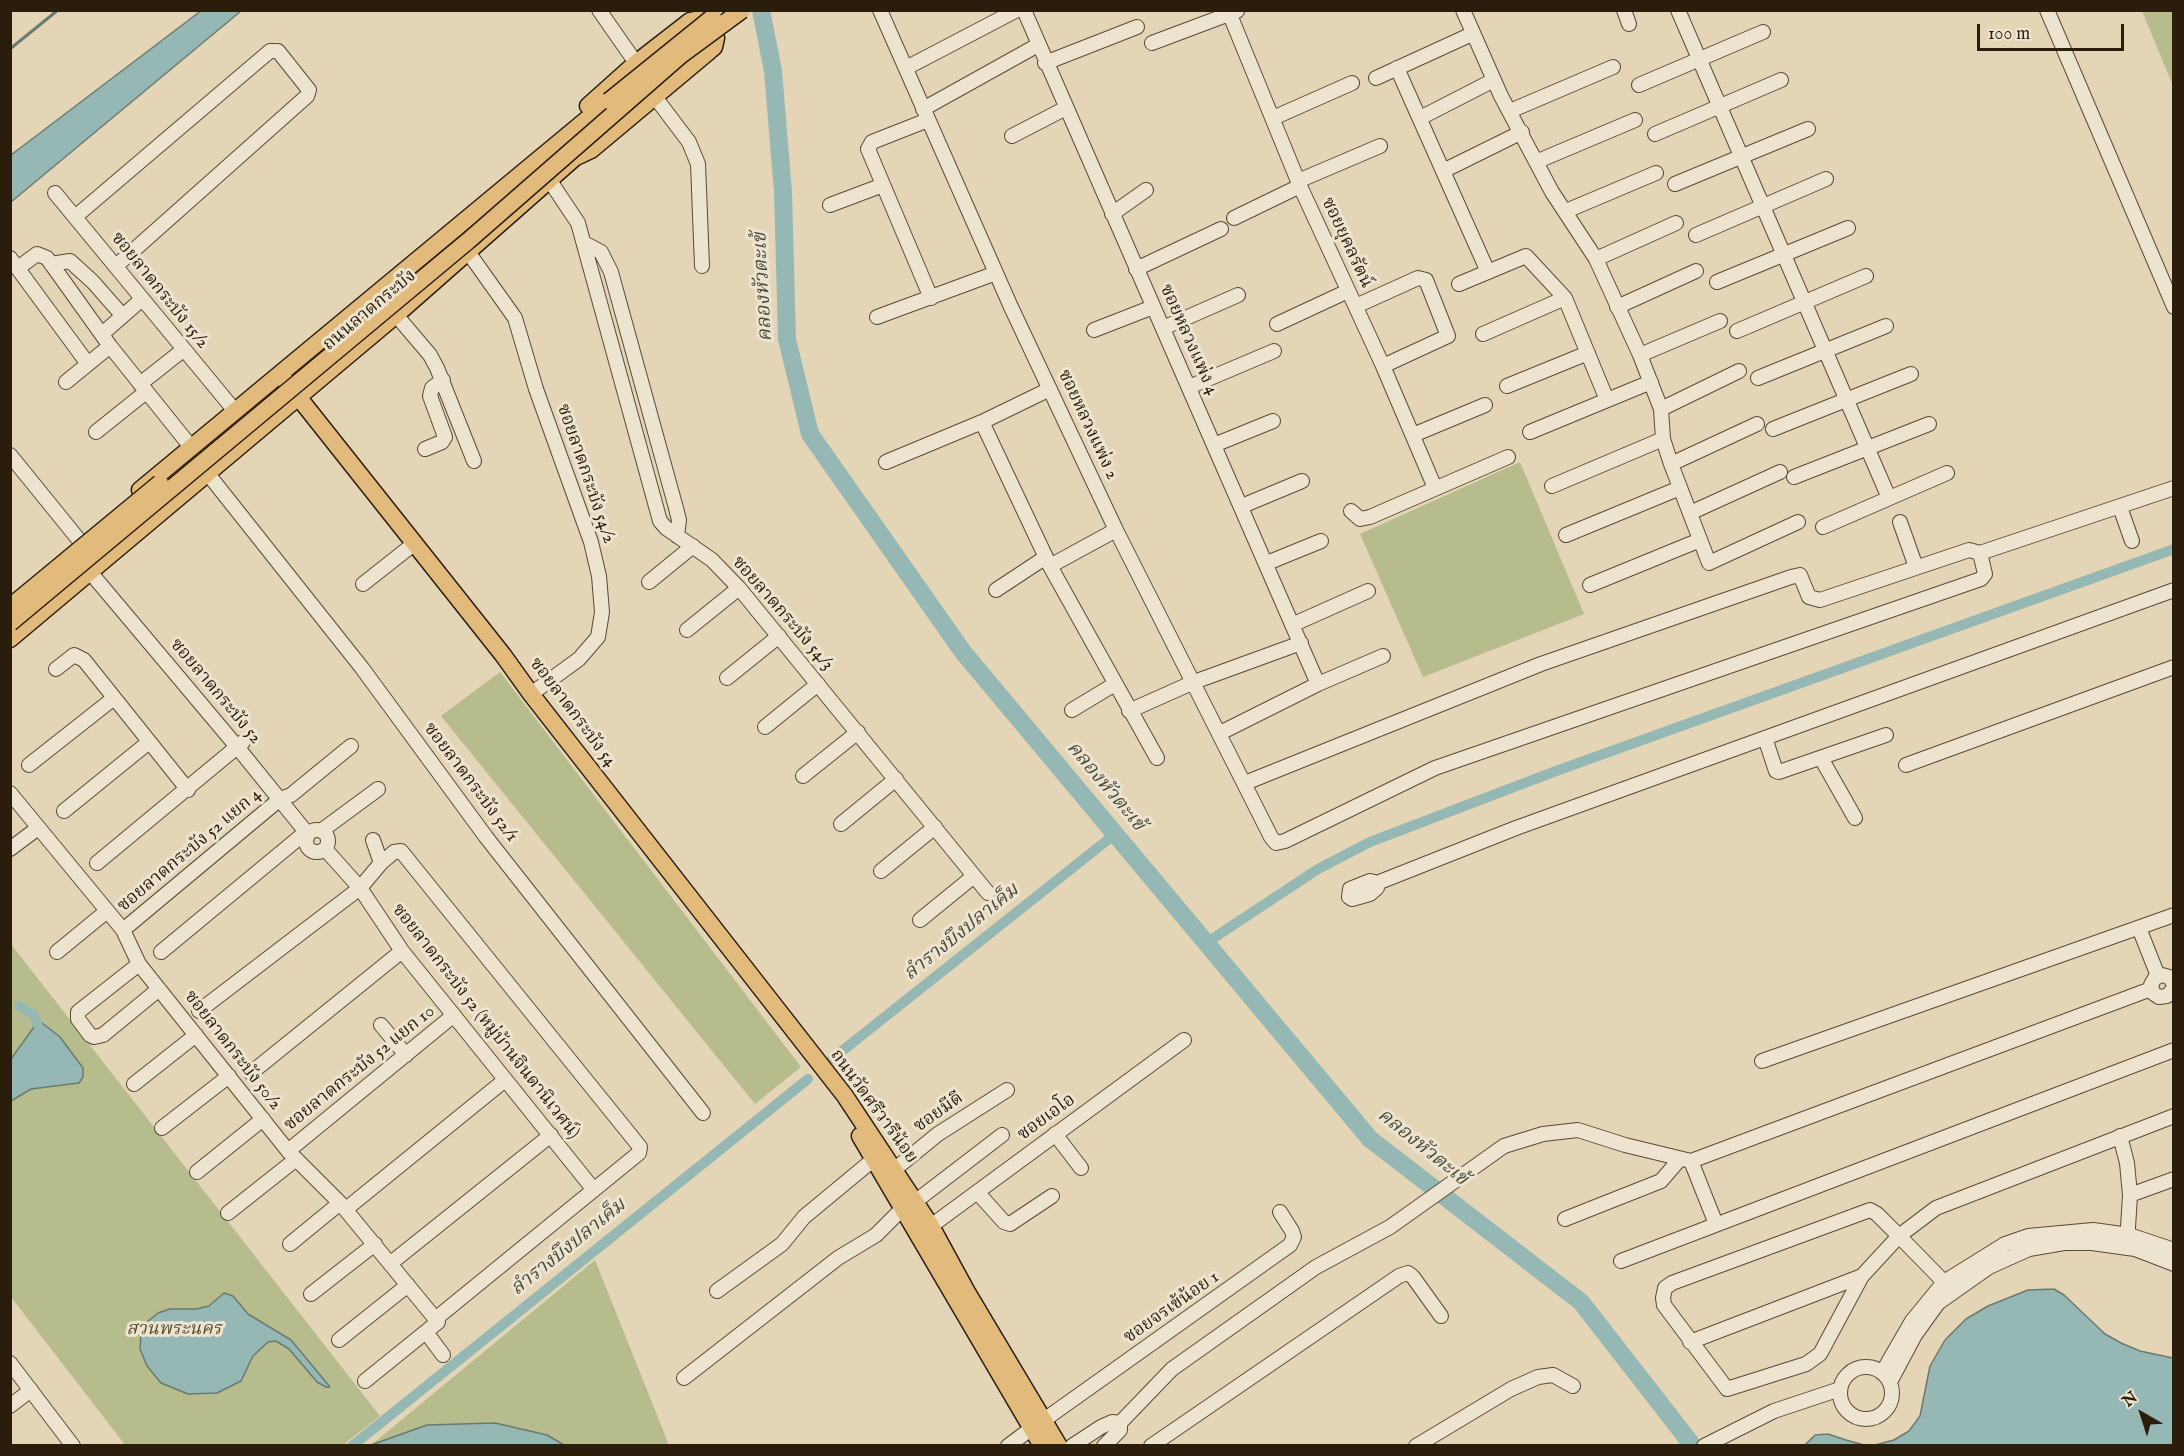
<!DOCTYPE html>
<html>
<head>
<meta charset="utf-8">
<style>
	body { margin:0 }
	#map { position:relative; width:2184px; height:1456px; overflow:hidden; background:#e3d5b6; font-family:"IM FELL English",serif }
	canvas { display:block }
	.frame { position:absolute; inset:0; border:12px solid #2b1d0b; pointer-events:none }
	.north { position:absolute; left:2112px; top:1384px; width:60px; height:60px; -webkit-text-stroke:4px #ede4d0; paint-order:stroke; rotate:321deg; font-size:16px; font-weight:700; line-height:24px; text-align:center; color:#2b1d0b }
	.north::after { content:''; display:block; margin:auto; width:21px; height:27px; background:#2b1d0b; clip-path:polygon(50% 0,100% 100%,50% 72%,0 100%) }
	.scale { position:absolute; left:1977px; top:24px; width:147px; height:27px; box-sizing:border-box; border:3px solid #2b1d0b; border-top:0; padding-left:8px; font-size:18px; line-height:21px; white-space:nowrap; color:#2b1d0b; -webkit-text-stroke:4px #ede4d0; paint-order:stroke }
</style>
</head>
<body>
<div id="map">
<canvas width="2184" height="1456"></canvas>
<div class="frame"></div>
<div class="north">N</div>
<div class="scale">100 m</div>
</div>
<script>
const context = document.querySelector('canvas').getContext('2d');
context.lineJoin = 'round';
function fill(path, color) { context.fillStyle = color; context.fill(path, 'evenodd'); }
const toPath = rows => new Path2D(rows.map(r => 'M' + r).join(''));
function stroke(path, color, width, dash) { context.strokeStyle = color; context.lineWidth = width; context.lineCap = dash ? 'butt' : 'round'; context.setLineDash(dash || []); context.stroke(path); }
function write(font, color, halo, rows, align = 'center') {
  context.font = font + ' "IM FELL English","Noto Serif Thai",serif'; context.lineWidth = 6; context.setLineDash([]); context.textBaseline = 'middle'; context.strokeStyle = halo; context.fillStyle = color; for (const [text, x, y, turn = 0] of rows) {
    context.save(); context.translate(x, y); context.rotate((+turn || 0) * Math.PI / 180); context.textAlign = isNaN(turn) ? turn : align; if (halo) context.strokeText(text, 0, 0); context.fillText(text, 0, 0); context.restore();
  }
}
fill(toPath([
	[2142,11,2173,11,2173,87,2173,86],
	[1520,462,1584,614,1423,677,1360,534],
	[500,672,801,1067,755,1104,441,716],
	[10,943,380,1416,343,1445,125,1445,11,1297],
	[595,1260,669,1445,564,1445,547,1435,495,1423,427,1425,370,1446]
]), '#b7bc8c');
const water = toPath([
	[202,10,241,11,11,202,11,155,202,10],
	[42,1023,60,1037,83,1068,83,1077,79,1083,31,1089,11,1101,11,1059,34,1027,42,1023],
	[2054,1289,2064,1295,2105,1334,2121,1343,2140,1351,2173,1358,2173,1445,1875,1445,1894,1440,1909,1431,1920,1416,1930,1366,1945,1340,1966,1319,1988,1306,2028,1290,2054,1289],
	[224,1293,233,1296,248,1314,291,1340,330,1387,326,1387,317,1382,289,1349,276,1341,268,1342,253,1356,241,1381,217,1393,188,1394,161,1383,147,1366,140,1349,141,1334,147,1322,158,1313,170,1309,196,1309,209,1306,224,1293],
	[495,1423,547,1435,564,1445,371,1445,427,1425,495,1423],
	[1828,1434,1846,1440,1864,1445,1805,1445,1815,1435,1828,1434]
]);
fill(water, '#96b8b4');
stroke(water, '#6b7a70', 1.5);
stroke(toPath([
	[10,49,58,10]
]), '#6b7a70', 3);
stroke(toPath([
	[1206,943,1318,869,1370,842,1556,771,2174,549],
	[19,1006,34,1015,37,1024],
	[832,1059,1115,834],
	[352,1446,808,1079]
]), '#96b8b4', 10);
stroke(toPath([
	[761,10,773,71,783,192,787,339,810,434,963,652,1370,1139,1581,1302,1693,1446]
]), '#96b8b4', 18);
const minor = toPath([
	[599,10,636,63],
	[880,10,1011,307,1116,530,1271,837,1276,843,1285,841,1435,768,1981,579,1985,574,1980,553],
	[1024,10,1318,684],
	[1228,10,1300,186,1383,366,1435,488],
	[1463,10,1501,96,1552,192,1596,259,1640,355,1661,409,1663,439,1671,464,1709,563,1798,522],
	[1624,10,1629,24],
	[1678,10,1889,498],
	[2047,10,2174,307],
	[1152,43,1237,11],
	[1045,63,1137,27],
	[906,68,1017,10],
	[1397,68,1488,272],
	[1376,78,1472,34],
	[1639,85,1763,32],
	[655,97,689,142,698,164,702,266],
	[923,109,1038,45],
	[1510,111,1613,67],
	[1273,118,1352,83],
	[1420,118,1494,80],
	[928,120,872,142,868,149,931,298],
	[1655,134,1781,80],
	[1012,136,1066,108],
	[1538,161,1635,120],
	[1443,171,1522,132],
	[550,181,578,223,660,521,666,528,712,560,739,588,988,893],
	[1298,181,1380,146],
	[1675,184,1808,129],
	[55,193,235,411],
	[830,205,883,185],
	[1566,211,1656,173],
	[1112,214,1146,190],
	[75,217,270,51,278,51,309,90,307,96,116,266],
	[1234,218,1300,186],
	[1696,235,1826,179],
	[584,243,601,252,611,272,676,508,679,520,677,536],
	[468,252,515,318,536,389,591,542,599,576,602,612,598,637,579,659,531,694],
	[10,258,88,364],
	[1596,259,1676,223],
	[51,264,70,261,93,282,122,315],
	[18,268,37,254,47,258,110,346,191,447],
	[1136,269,1221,229],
	[1717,282,1848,228],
	[1459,284,1526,256,1565,298,1607,400],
	[1356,306,1418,278,1426,280,1448,336,1383,366],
	[1617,307,1696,271],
	[396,315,430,355,437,368,474,461],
	[877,317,996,273],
	[1277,324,1348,291],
	[1163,328,1238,295],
	[1094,330,1153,307],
	[1737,331,1866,276],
	[102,334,141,300],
	[1483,334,1565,298],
	[1640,355,1720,321],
	[1758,378,1886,326],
	[66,382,110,346],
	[140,384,183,350],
	[1507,386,1588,353],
	[1189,387,1274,351],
	[1661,409,1739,371],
	[982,422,1050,566,1157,758],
	[1773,429,1911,374],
	[96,432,146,392],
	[1530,432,1651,382],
	[1413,435,1485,405],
	[1214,445,1273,421],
	[425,449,442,442,445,437,430,396,432,388,443,380],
	[10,455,79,540],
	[886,462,982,422,1050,389],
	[1671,464,1757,424],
	[208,474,362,668,486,837,703,1113],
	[1794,477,1929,424],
	[1552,486,1663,439],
	[1242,506,1302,481],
	[2120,507,2132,541],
	[1351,511,1360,519,1370,517,1508,457],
	[1690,513,1780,472],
	[1900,522,1916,567],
	[1823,527,1947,473],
	[1566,535,1680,488],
	[1267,563,1321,541],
	[1050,566,1116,530],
	[90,572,238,748,306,832,307,838],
	[649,582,693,546],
	[363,584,415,543],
	[1590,585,1700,540],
	[996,590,1046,557],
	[1294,624,1368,591],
	[687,630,739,588],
	[56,669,74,655,84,660,188,790],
	[727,678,779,636],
	[1072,710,1115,684],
	[1129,711,1194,682,1301,643],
	[765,727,818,684],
	[1220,733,1318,684,1383,656],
	[1765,738,1776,771,1779,772,1886,735],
	[1821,758,1855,818],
	[29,765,114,698],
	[1906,765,2174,667],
	[803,776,858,732],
	[1245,783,1541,664,1791,577,1800,575,1809,597,1820,600,1969,550,1980,553,2174,488],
	[10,793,123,930,139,964,288,1151,340,1203,438,1322,365,1381],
	[64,811,149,742],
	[841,824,896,779],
	'306 841a11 11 0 1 1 22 0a11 11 0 1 1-22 0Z',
	[321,831,378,789],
	[373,840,381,863],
	[10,849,38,828],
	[325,849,360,888,402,951,594,1190],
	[97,863,243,742],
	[881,871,935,827],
	[1377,883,1377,888,1370,894,1352,899,1349,897,1350,889,1370,881,1377,883,1516,828,2174,590],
	[920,920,974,876],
	[2139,928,2158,976],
	[123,930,280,799,291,795,351,746],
	[57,952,107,911],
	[161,952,306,832],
	[139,964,78,1012,78,1019,90,1035,94,1037,103,1035,159,989],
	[2174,984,2169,977,2162,975,2155,978,2151,985,2153,993,2159,997,2167,996,2174,988],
	[199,1011,360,888,381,863,394,852,401,851,640,1147,639,1153,439,1316],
	[381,1025,406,1055],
	[1762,1061,2174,915],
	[251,1073,402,951],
	[134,1084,196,1035],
	[162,1128,229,1076],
	[1055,1134,1081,1168],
	[2120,1136,2127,1163,2130,1195,2127,1244],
	[288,1151,454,1015],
	[1691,1161,1716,1224],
	[895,1169,938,1134,1007,1090],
	[197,1172,263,1119],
	[977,1192,1004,1222,1010,1224,1052,1196],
	[2130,1195,2174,1179],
	[916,1201,1002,1135],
	[351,1205,505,1080],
	[228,1213,295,1160],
	[1565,1219,1661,1181,1679,1160],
	[931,1226,1184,1040],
	[290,1244,340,1203],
	[396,1259,551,1135],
	[1621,1261,2174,1050],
	[717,1291,782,1244,804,1217,874,1159],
	[1952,1291,1944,1282,1899,1236,1877,1214,1870,1210,1672,1283,1665,1288,1663,1298,1664,1305,1727,1389,1806,1364,1820,1354,1862,1276,1899,1236,1936,1208,2174,1116],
	[311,1294,375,1244],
	[426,1332,443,1355],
	[339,1340,408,1285],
	[1690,1342,1862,1276],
	[10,1363,73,1446],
	'1840 1393a26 26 0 1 1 52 0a26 26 0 1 1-52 0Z',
	[1882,1373,1912,1321,1944,1282,2005,1244,2028,1236,2093,1230,2129,1235,2174,1250],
	[684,1378,838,1258,876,1235,904,1207],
	[1890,1382,1915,1335,1938,1303,1989,1267,2029,1249,2064,1243,2092,1243,2135,1249,2174,1264],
	[10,1406,31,1390],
	[1044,1420,1290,1245,1294,1237,1292,1231,1280,1212],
	[1008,1446,1032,1428],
	[1072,1446,1101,1427,1112,1422,1120,1423],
	[1104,1446,1120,1430,1120,1423,1172,1369,1316,1267,1390,1227,1504,1146,1543,1134,1578,1130,1625,1145,1691,1161,2151,989],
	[1151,1446,1399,1276,1408,1273,1413,1277,1441,1316],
	[1416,1446,1511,1389,1538,1377,1553,1375,1573,1386],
	[1704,1446,1774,1411,1840,1389]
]);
const major = toPath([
	[574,158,591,150,707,53,714,47,716,38,703,21,699,19,690,21,636,63,588,106],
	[280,374,503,655,531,694,845,1096,931,1226,967,1292,1059,1446],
	[140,490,609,101],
	[10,639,396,315,580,153],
	[860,1136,1042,1446]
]);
stroke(minor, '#594b36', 16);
stroke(major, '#2b1d0b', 19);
stroke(minor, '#ede4d0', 14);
stroke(major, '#e2ba7b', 16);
const majorBridge = toPath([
	[609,101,713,17],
	[10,607,160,483],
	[10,623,468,241,681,55,742,10]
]);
stroke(majorBridge, '#2b1d0b', 19, []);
stroke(majorBridge, '#e2ba7b', 16);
write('18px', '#2b1d0b', '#ede4d0', [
	["ซอยยุคลรัตน์",1346,243,65],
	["ซอยลาดกระบัง 15/2",159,291,51],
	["ถนนลาดกระบัง",370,311,-40],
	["ซอยหลวงแพ่ง 4",1188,340,66],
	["ซอยหลวงแพ่ง 2",1087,425,65],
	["ซอยลาดกระบัง 54/2",585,474,71],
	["ซอยลาดกระบัง 54/3",782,614,49],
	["ซอยลาดกระบัง 52",215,692,50],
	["ซอยลาดกระบัง 54",572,713,53],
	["ซอยลาดกระบัง 52/1",470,783,53],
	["ซอยลาดกระบัง 52 แยก 4",190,851,-40],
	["ซอยลาดกระบัง 52 (หมู่บ้านจินดานิเวศน์)",485,1022,52],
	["ซอยลาดกระบัง 50/2",232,1051,52],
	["ซอยลาดกระบัง 52 แยก 10",360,1069,-39],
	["ถนนวัดศรีวารีน้อย",873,1107,54],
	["ซอยมีดี",939,1113,-35],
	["ซอยเอโอ",1047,1118,-36],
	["ซอยจรเข้น้อย 1",1172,1308,-35]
]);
write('italic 18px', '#554d32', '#ede4d0', [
	["สวนพระนคร",174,1330]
]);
write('italic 20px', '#4b4c3e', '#ede4d0', [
	["คลองหัวตะเข้",764,287,-93],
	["คลองหัวตะเข้",1105,787,50],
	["ลำรางบึงปลาเค็ม",962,933,-39],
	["คลองหัวตะเข้",1422,1148,39],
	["ลำรางบึงปลาเค็ม",569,1248,-39]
]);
</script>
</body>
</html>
